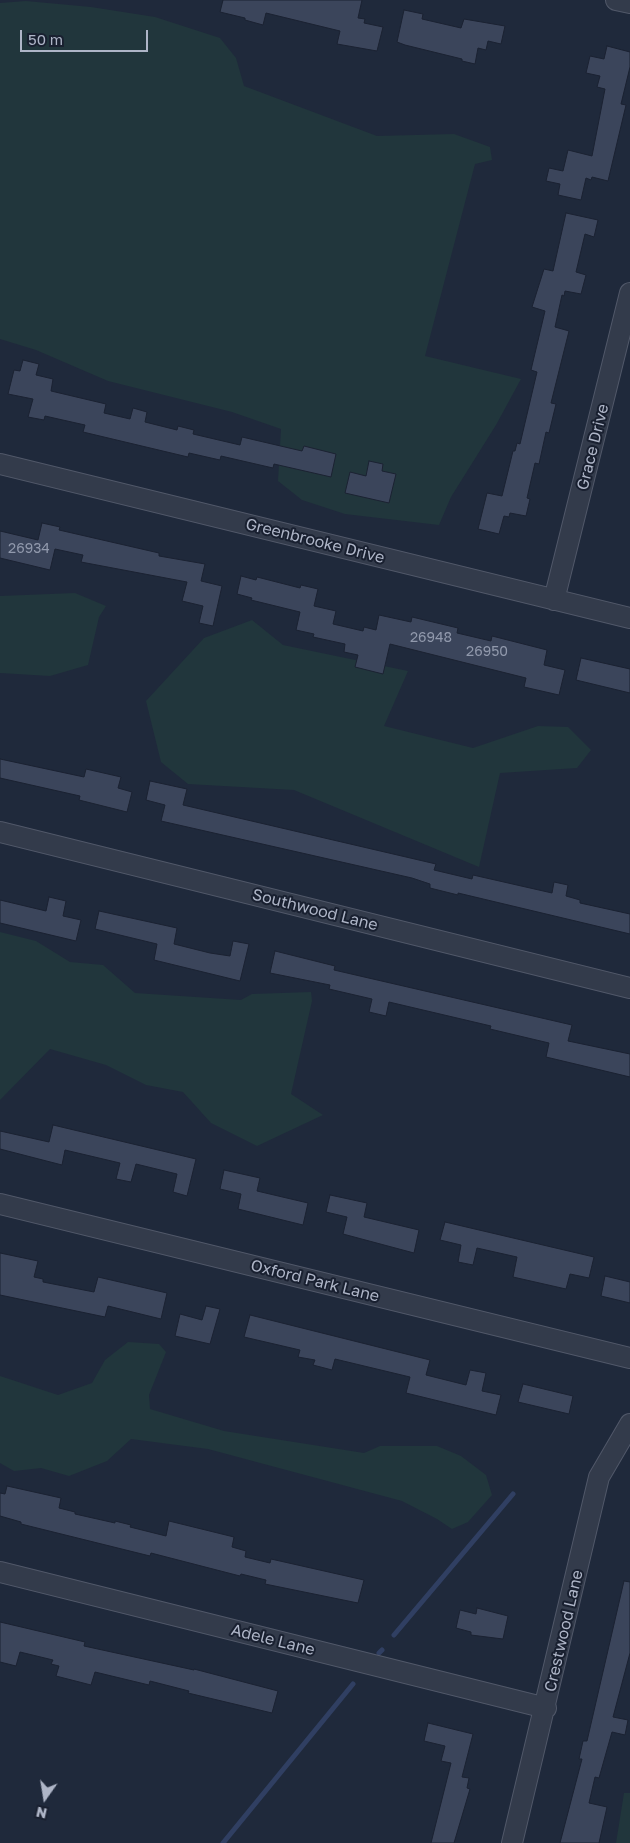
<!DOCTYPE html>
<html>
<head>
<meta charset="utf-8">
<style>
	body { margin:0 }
	#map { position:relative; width:630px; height:1843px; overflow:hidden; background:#1f293b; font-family:"Golos Text",sans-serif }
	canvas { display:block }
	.north { position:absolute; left:20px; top:1773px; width:50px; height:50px; -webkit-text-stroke:4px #192030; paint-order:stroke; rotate:193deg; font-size:14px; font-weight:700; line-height:20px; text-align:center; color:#aeb5c7 }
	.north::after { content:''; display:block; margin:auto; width:18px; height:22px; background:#aeb5c7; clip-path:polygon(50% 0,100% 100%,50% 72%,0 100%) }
	.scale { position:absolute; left:20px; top:30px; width:128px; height:22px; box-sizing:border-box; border:2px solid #aeb5c7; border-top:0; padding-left:6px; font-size:15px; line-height:18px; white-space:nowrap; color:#aeb5c7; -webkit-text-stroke:4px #192030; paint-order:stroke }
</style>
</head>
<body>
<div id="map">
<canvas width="630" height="1843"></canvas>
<div class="north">N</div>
<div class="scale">50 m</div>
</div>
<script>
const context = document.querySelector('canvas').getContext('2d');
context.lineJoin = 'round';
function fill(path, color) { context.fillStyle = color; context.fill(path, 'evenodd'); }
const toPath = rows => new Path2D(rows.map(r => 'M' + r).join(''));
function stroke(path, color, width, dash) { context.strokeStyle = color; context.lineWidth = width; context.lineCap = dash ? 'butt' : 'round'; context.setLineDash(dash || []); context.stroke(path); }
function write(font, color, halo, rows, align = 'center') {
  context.font = font + ' "Golos Text",sans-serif'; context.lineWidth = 4; context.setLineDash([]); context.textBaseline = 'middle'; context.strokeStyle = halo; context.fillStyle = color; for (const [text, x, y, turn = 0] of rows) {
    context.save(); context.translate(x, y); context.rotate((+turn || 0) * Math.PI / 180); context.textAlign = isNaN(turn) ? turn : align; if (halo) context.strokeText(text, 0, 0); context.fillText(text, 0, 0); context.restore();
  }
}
fill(toPath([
	[26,1,91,7,155,17,220,38,236,58,244,86,377,136,454,134,490,147,492,160,475,164,425,356,521,379,496,425,451,497,439,525,345,514,302,500,278,481,281,429,232,412,108,381,36,350,0,339,0,3],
	[75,593,106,606,99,617,88,665,50,676,0,673,0,596],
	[252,620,283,645,408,671,384,726,473,748,538,726,568,727,591,750,577,768,500,773,479,867,294,790,188,784,161,762,146,701,204,638],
	[0,932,36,941,70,962,103,965,135,993,241,1000,252,994,311,992,312,1001,291,1094,323,1115,257,1146,211,1123,183,1092,146,1085,106,1065,50,1049,0,1100],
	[128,1342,159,1344,166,1352,149,1395,150,1409,224,1431,364,1453,380,1446,437,1446,461,1456,486,1475,492,1495,468,1522,452,1529,437,1519,402,1501,208,1449,131,1439,107,1461,69,1476,41,1468,14,1471,0,1463,0,1376,58,1395,92,1383,105,1360],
	[624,1793,630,1793,630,1843,616,1843]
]), '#21363c');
stroke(toPath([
	[394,1635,513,1494],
	[379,1653,382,1650],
	[223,1843,353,1684]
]), '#303f62', 5);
const building = toPath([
	[223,0,362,0,358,18,365,19,364,23,383,27,377,51,337,44,340,31,266,13,263,25,245,20,245,18,220,12,223,0],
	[404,10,423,14,422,19,461,28,464,19,505,26,501,44,488,41,486,50,478,48,475,64,462,61,462,59,405,45,397,42,404,10],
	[607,46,630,52,630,67,621,104,626,105,608,181,592,177,591,180,586,178,581,200,558,195,560,184,546,181,549,168,563,171,568,150,592,156,605,89,597,87,600,76,586,73,590,56,604,59,607,46],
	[566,213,598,220,594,237,585,234,576,272,586,275,581,294,565,291,564,296,562,295,555,327,569,331,551,403,556,404,549,433,546,432,539,464,535,463,527,498,530,499,526,516,510,513,509,517,504,516,499,534,478,529,487,493,502,496,513,451,515,451,517,443,520,444,537,372,531,370,545,311,532,307,544,269,553,271,566,213],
	[23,360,39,364,36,375,53,379,51,391,106,404,104,413,130,419,133,408,147,412,145,422,177,430,178,426,194,430,193,434,240,445,242,437,302,451,304,446,336,454,331,477,274,464,273,468,221,456,220,460,189,453,188,457,83,432,85,425,45,416,44,420,28,417,33,399,8,394,14,370,20,371,23,360],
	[369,461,383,464,382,471,396,474,389,503,345,493,350,472,366,476,369,461],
	[42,523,60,527,59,530,159,553,159,556,205,564,201,581,222,586,213,626,199,623,203,606,182,601,187,582,81,562,83,555,55,549,50,570,0,558,0,531,38,540,42,523],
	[241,576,256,580,257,577,300,588,301,585,318,589,314,606,336,611,333,624,363,631,364,627,376,630,379,615,411,622,412,617,458,628,457,633,491,641,492,636,547,650,544,665,565,670,559,695,524,687,526,678,390,644,383,674,355,667,358,655,344,652,345,644,313,637,314,634,296,630,300,612,251,600,252,598,237,594,241,576],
	[581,658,630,669,630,693,576,680,581,658],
	[0,759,84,777,86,769,121,777,118,788,132,792,127,812,79,800,80,796,0,778,0,759],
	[150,781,187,789,183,805,436,864,434,870,472,879,473,875,552,893,554,882,568,885,566,896,580,900,580,903,630,914,630,934,458,893,458,895,430,888,430,884,412,878,161,821,165,805,146,800,150,781],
	[49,897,66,901,63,916,81,920,76,941,0,923,0,900,46,911,49,897],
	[99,911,177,928,174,944,210,953,230,956,233,941,249,944,240,981,154,960,157,944,95,929,99,911],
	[275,951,335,966,334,970,572,1025,568,1041,630,1054,630,1077,546,1057,549,1043,490,1029,491,1026,389,1002,386,1016,369,1012,372,999,329,989,330,985,270,973,275,951],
	[53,1125,196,1159,187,1196,173,1192,177,1174,136,1164,131,1182,116,1179,120,1163,65,1150,62,1165,0,1149,0,1131,49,1142,53,1125],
	[224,1170,260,1178,257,1191,308,1203,303,1225,238,1209,241,1194,220,1189,224,1170],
	[330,1195,367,1203,364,1217,419,1230,414,1253,343,1234,347,1217,326,1212,330,1195],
	[445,1222,594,1257,589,1278,570,1274,566,1289,513,1277,517,1257,477,1248,473,1265,458,1262,461,1245,440,1240,445,1222],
	[0,1253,38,1261,34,1277,43,1279,43,1282,94,1292,98,1277,167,1293,161,1319,108,1306,105,1317,0,1295,0,1253],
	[605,1276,630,1282,630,1303,601,1296,605,1276],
	[206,1306,220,1309,210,1344,175,1336,180,1314,202,1320,206,1306],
	[250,1315,430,1360,426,1375,466,1385,470,1370,486,1373,482,1391,501,1395,496,1415,406,1393,410,1377,335,1359,332,1370,313,1365,315,1360,298,1357,300,1350,244,1337,250,1315],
	[523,1384,573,1396,569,1414,518,1402,523,1384],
	[7,1486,61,1498,59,1508,75,1512,75,1514,115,1523,115,1521,131,1525,130,1527,166,1536,169,1521,234,1537,232,1547,246,1551,245,1557,270,1563,271,1559,364,1580,358,1603,265,1584,266,1580,241,1574,240,1576,151,1553,150,1556,21,1524,21,1522,0,1516,0,1493,5,1494,7,1486],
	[624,1581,630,1582,630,1653,613,1717,628,1720,625,1735,612,1732,599,1778,595,1777,589,1803,607,1807,599,1843,560,1843,582,1759,579,1759,583,1741,587,1741,624,1581],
	[477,1608,508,1616,503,1639,471,1635,471,1632,456,1628,460,1610,476,1614,477,1608],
	[0,1622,85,1642,84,1646,194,1670,194,1669,278,1691,272,1713,188,1693,189,1691,150,1681,149,1685,95,1672,91,1685,56,1676,59,1666,51,1664,53,1660,20,1652,16,1666,0,1662,0,1622],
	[428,1723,473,1734,462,1777,469,1778,467,1788,470,1789,454,1843,431,1843,451,1763,441,1761,445,1746,424,1741,428,1723]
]);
fill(building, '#3b455b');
stroke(building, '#1b2232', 1);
const minor = toPath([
	[616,0,630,3],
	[0,464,630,618],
	[554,600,630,293],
	[0,832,630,988],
	[0,1204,630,1358],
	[0,1572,546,1708],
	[512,1843,599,1477,630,1424]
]);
stroke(minor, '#515869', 22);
stroke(minor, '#333b4b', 20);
write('14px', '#9199ac', null, [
	["26934",29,549],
	["26948",431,638],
	["26950",487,652]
]);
write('16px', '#aeb5c7', '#192030', [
	["Grace Drive",593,447,-76],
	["Greenbrooke Drive",315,541,14],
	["Southwood Lane",315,910,14],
	["Oxford Park Lane",315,1281,14],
	["Crestwood Lane",564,1631,-77],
	["Adele Lane",273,1640,14]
]);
</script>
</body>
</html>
